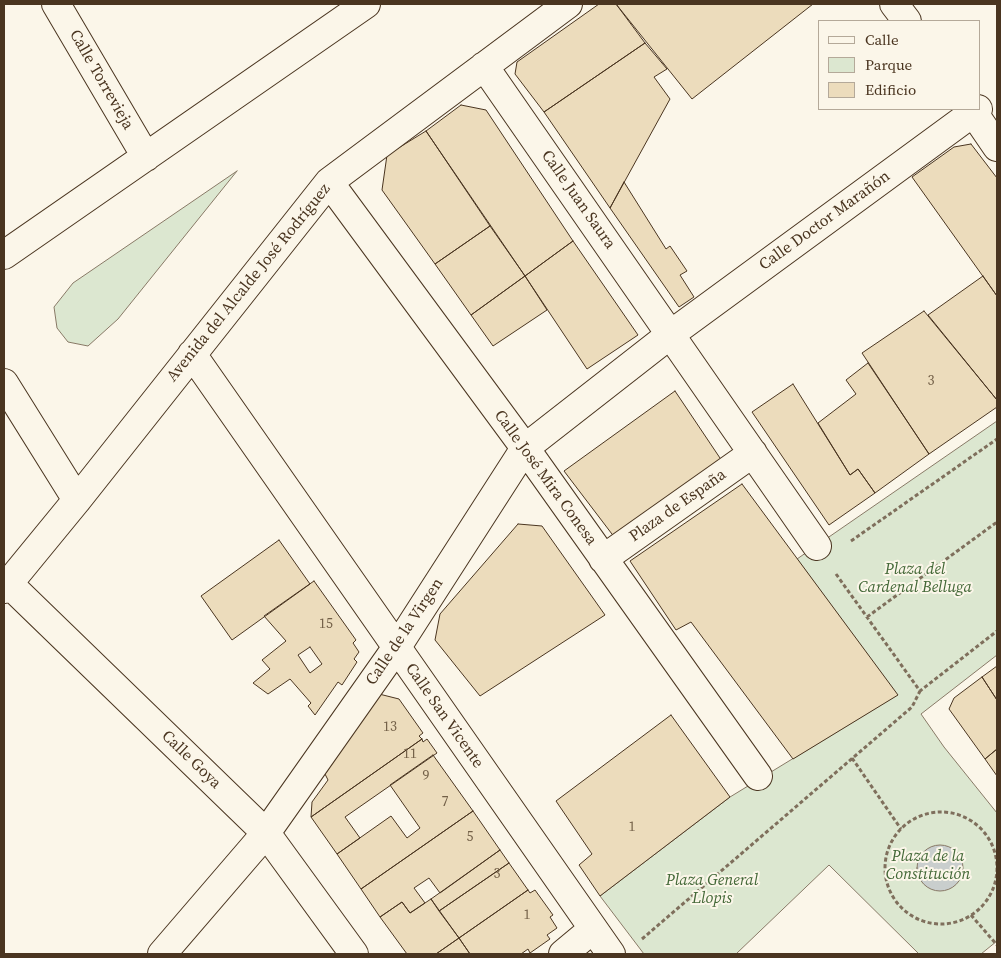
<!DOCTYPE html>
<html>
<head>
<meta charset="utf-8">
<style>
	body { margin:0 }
	#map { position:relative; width:1001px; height:958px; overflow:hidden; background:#fbf6e9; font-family:"Source Serif 4",serif }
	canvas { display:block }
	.frame { position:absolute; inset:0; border:5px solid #4a3520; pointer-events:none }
	.legend { position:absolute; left:818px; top:20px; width:162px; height:90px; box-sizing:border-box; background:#fbf6e9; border:1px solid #b4a999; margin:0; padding:6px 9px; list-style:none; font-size:15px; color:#4a3520 }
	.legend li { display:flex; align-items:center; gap:10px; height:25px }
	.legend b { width:25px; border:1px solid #b4a999 }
</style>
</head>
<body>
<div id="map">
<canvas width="1001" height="958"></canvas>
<div class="frame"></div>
<ul class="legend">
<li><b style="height:6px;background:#fbf6e9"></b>Calle</li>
<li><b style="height:14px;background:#dce7d0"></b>Parque</li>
<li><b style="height:14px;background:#ecdcbc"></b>Edificio</li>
</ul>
</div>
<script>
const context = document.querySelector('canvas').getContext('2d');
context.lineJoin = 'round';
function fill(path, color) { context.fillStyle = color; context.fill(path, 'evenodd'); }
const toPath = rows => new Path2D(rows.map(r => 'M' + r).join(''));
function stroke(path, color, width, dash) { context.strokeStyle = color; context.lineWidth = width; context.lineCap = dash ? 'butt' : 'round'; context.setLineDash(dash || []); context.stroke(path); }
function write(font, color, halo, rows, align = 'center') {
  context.font = font + ' "Source Serif 4",serif'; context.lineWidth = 4; context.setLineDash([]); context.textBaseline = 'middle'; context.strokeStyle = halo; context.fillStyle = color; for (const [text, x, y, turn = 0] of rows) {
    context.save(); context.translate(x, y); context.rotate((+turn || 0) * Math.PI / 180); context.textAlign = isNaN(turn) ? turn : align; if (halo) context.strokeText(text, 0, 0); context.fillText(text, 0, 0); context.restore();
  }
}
const green = toPath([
	[237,171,118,319,88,346,68,342,57,328,54,307,73,283,237,171],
	[997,421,997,655,921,714,944,747,997,813,997,941,981,954,919,954,829,865,736,954,644,954,600,896,730,797,897,695,797,559,997,421]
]);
fill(green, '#dce7d0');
stroke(green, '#887966', 1);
const water = toPath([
	'917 868a23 23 0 1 1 46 0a23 23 0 1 1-46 0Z'
]);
fill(water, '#c9cecd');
stroke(water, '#887966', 1);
const building = toPath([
	[599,4,616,4,645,43,544,112,515,74,517,62,599,4],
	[616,4,813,4,692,99,616,4],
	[645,43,667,69,654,77,670,99,610,208,544,112,645,43],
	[461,105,486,110,573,241,525,276,426,131,461,105],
	[426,131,490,226,435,264,382,190,387,155,426,131],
	[971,144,997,178,997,296,912,177,954,147,971,144],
	[624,182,666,249,670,246,687,271,680,275,694,297,679,307,610,208,624,182],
	[490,226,525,276,471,315,435,264,490,226],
	[573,241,638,335,587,369,525,276,573,241],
	[525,276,547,310,493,346,471,315,525,276],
	[983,276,997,296,997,400,928,315,983,276],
	[924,311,997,400,997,407,929,454,862,353,924,311],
	[868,363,929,454,875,493,858,469,850,475,818,423,856,394,846,380,868,363],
	[793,384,850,475,858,469,875,493,829,525,752,412,793,384],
	[675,391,722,461,615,538,564,471,675,391],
	[742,484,898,695,793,759,691,622,676,630,630,561,742,484],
	[518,524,542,526,605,615,480,696,435,640,440,614,518,524],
	[279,540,310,584,232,640,201,596,279,540],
	[314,581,356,640,353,643,359,652,354,659,357,662,342,685,338,682,315,715,308,706,311,703,290,679,268,694,253,683,270,669,262,660,286,641,264,616,314,581],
	[310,647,322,664,310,673,298,655,310,647],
	[997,666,997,700,982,677,997,666],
	[982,677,997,700,997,749,985,759,949,709,954,698,982,677],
	[379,694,399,699,423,733,419,736,422,739,311,817,312,802,328,780,325,774,379,694],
	[671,715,730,797,600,896,579,865,592,854,556,801,671,715],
	[422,739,423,742,427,739,437,753,345,817,360,838,337,854,311,817,422,739],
	[997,749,997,776,985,759,997,749],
	[433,755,473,811,361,889,337,854,391,816,407,838,420,828,390,785,433,755],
	[473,811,500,850,440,893,429,878,414,888,425,903,410,913,402,902,380,917,361,889,473,811],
	[500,850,509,863,439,911,431,899,500,850],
	[509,863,528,890,459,938,439,911,509,863],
	[528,890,530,893,535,890,553,915,550,917,557,928,547,935,550,939,530,953,528,949,521,954,470,954,459,938,528,890],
	[431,899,459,938,436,954,407,954,380,917,402,902,410,913,431,899],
	[459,938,470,954,436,954,459,938]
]);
fill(building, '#ecdcbc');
stroke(building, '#4a3520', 1);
const minor = toPath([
	[56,4,146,157],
	[894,4,907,21],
	[484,66,817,546],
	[971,109,997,147],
	[329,182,525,448,758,776],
	[4,255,366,4],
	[192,354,611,954],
	[4,383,77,500],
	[603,559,753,453],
	[8,583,266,833,354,954],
	[4,589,77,500,329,182,568,4],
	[162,954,266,833,397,647,525,448,671,334,978,109],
	[563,954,593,929]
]);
stroke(minor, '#4a3520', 30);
stroke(toPath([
	[851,541,997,439],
	[836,574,920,691,997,631],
	[867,617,997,522],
	[852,758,901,829],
	'885 868a56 56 0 1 1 112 0a56 56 0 1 1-112 0Z',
	[971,915,997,945],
	[642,939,912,707,920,691]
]), '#7f6f5c', 3, [4, 2.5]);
stroke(minor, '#fbf6e9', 28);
write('14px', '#725f47', null, [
	["3",931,381],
	["15",326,624],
	["13",390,727],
	["11",410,754],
	["9",426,776],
	["7",445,802],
	["1",632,827],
	["5",470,837],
	["3",497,874],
	["1",527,915]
]);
write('16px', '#4a3520', '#fbf6e9', [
	["Calle Torrevieja",101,80,60],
	["Calle Juan Saura",578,200,55],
	["Calle Doctor Marañón",825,221,-36],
	["Avenida del Alcalde José Rodríguez",249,283,-51],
	["Calle José Mira Conesa",545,478,54],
	["Plaza de España",678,506,-35],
	["Calle de la Virgen",405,632,-56],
	["Calle San Vicente",444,716,55],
	["Calle Goya",191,760,44]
]);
write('italic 16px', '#436837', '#fbf6e9', [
	["Plaza del",915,570],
	["Cardenal Belluga",915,588],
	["Plaza de la",928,857],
	["Constitución",928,875],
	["Plaza General",712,881],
	["Llopis",712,899]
]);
</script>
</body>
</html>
